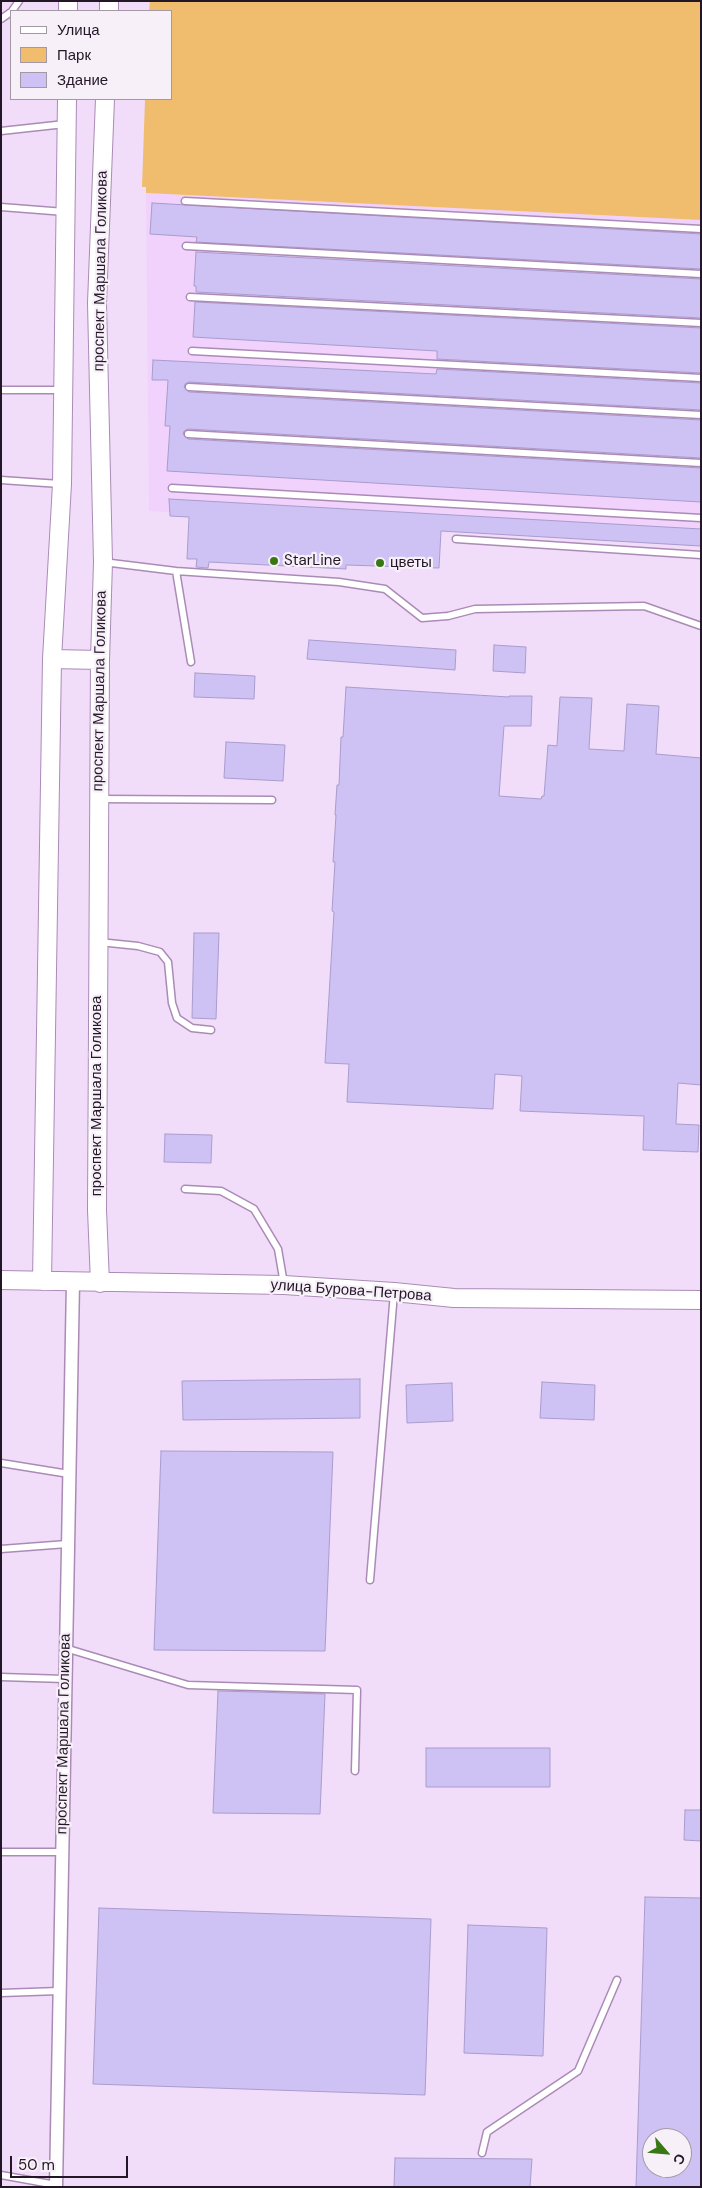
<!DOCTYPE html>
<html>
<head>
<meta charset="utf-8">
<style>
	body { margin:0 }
	#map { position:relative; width:702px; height:2188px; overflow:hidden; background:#f1ddf9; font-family:"DM Sans",sans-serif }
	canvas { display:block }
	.frame { position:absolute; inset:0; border:2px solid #231727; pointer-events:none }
	.legend { position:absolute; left:10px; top:10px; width:162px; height:90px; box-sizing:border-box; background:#f7f0f9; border:1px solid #a299a5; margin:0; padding:6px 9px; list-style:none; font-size:15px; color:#231727 }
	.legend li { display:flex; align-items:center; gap:10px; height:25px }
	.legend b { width:25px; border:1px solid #a299a5 }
	.north { position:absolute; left:642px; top:2128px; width:50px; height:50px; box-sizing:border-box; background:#f7f0f9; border:1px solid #a299a5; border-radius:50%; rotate:117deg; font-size:14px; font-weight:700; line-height:20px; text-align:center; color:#231727 }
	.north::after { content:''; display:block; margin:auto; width:18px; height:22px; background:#387713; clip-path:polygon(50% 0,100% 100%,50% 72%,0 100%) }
	.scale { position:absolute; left:10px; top:2156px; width:118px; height:22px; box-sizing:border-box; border:2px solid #231727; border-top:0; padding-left:6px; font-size:15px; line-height:18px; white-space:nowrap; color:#231727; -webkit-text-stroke:4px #f7f0f9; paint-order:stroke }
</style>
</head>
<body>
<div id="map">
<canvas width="702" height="2188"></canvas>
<div class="frame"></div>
<ul class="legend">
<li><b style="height:6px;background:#fff"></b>Улица</li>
<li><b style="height:14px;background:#f0bd6e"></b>Парк</li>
<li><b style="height:14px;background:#cec1f4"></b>Здание</li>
</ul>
<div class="north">С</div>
<div class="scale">50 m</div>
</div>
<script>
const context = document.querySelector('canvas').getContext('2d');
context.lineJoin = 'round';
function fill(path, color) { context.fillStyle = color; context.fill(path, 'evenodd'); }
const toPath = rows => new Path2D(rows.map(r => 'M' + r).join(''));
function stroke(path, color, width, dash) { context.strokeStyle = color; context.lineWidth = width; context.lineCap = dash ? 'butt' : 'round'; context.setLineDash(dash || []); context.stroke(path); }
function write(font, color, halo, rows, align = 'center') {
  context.font = font + ' "DM Sans",sans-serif'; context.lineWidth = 4.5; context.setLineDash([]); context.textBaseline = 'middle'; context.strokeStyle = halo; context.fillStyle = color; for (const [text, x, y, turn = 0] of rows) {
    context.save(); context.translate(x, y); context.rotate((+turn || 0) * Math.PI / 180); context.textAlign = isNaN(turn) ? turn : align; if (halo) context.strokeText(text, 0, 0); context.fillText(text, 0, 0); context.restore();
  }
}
fill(toPath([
	[146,193,701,220,701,547,149,511]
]), '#f1d2fc');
fill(toPath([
	[150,1,701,1,701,220,146,193,146,187,142,187,145,99,171,99,171,11,149,11]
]), '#f0bd6e');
const building = toPath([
	[152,203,701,234,701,269,196,242,197,237,150,234,152,203],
	[196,252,701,279,701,318,196,292,196,286,194,286,196,252],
	[195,302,701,328,701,373,437,359,437,351,193,337,195,302],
	[153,360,436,374,437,369,701,383,701,410,189,382,185,384,184,387,189,392,701,420,701,458,188,429,184,431,183,434,188,439,701,468,701,502,167,471,170,426,165,426,168,380,152,380,153,360],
	[169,499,701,529,701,546,441,531,439,568,346,565,346,569,209,562,208,568,196,567,197,559,187,559,189,517,170,516,169,499],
	[309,640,456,650,455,670,307,659,309,640],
	[494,645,526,647,525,673,493,671,494,645],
	[195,673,255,676,254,699,194,697,195,673],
	[346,687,509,697,509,696,532,696,531,726,504,726,499,796,541,799,542,796,544,796,548,745,557,746,560,697,592,698,589,749,624,751,627,704,659,706,656,754,701,758,701,1085,678,1083,676,1124,699,1125,698,1152,643,1150,644,1116,520,1111,522,1076,495,1074,493,1109,347,1102,349,1064,325,1063,334,912,332,911,335,862,333,862,336,815,335,815,337,785,339,785,341,737,343,737,346,687],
	[226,742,285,745,283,781,224,778,226,742],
	[194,933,219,933,216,1019,192,1018,194,933],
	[165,1134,212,1135,211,1163,164,1162,165,1134],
	[360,1379,360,1418,183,1420,182,1381,360,1379],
	[542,1382,595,1385,594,1420,540,1418,542,1382],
	[452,1383,453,1421,407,1423,406,1385,452,1383],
	[161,1451,333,1452,325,1651,154,1650,161,1451],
	[218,1691,325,1694,320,1814,213,1813,218,1691],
	[426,1748,550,1748,550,1787,426,1787,426,1748],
	[685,1810,701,1810,701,1841,684,1840,685,1810],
	[645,1897,701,1898,701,2187,636,2187,645,1897],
	[652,2138,682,2138,682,2168,652,2168,652,2138],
	[99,1908,431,1919,425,2095,93,2084,99,1908],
	[468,1925,547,1928,543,2056,464,2053,468,1925],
	[395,2158,532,2159,530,2187,394,2187,395,2158]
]);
fill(building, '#cec1f4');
stroke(building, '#a99ccd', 1);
const service = toPath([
	[12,11,19,1],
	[1,19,11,12],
	[1,131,65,124],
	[185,201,701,229],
	[1,207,65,212],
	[186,246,701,274],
	[190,297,701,323],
	[192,351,701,378],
	[189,387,701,415],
	[1,390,61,390],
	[188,434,701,463],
	[1,480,60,484],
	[172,488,701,518],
	[456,539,701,555],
	[103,562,176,571,339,582,385,589,422,618,448,616,475,609,644,606,701,626],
	[176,571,191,662],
	[100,799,272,800],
	[99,942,138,946,160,952,168,962,172,1003,177,1018,192,1028,211,1030],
	[185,1189,221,1191,254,1209,278,1249,284,1284],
	[1,1463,69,1474],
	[1,1549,67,1544],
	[370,1580,394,1293],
	[65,1648,188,1685,357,1690,355,1771],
	[1,1677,65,1679],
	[1,1852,62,1852],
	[1,1993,59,1991],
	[482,2153,487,2132,578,2071,617,1980],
	[1,2175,56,2185]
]);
const minor = toPath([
	[56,2187,73,1282]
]);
const secondary = toPath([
	[68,11,68,1],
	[109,11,109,1],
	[52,659,100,660],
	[1,1280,284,1285,394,1292,454,1298,701,1300],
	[42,1281,52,659,62,484,67,99],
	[100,1283,97,1210,100,660,103,562,97,303,105,99]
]);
stroke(service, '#ab8bb6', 9);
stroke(minor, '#ab8bb6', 15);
stroke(secondary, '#ab8bb6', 20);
stroke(service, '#fff', 6);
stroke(minor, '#fff', 12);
stroke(secondary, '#fff', 18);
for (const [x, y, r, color] of [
	[274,561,5,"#387713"],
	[380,563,5,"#387713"]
]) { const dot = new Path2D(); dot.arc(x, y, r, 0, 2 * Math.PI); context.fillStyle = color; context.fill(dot); stroke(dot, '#f7f0f9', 2); }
write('15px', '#231727', '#f7f0f9', [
	["проспект Маршала Голикова",101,271,-89],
	["проспект Маршала Голикова",100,691,-89],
	["проспект Маршала Голикова",97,1096,-90],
	["улица Бурова-Петрова",351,1291,4],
	["проспект Маршала Голикова",64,1734,-89]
]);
write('15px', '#231727', '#f7f0f9', [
	["StarLine",284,561],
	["цветы",390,563]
], 'left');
</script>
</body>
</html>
